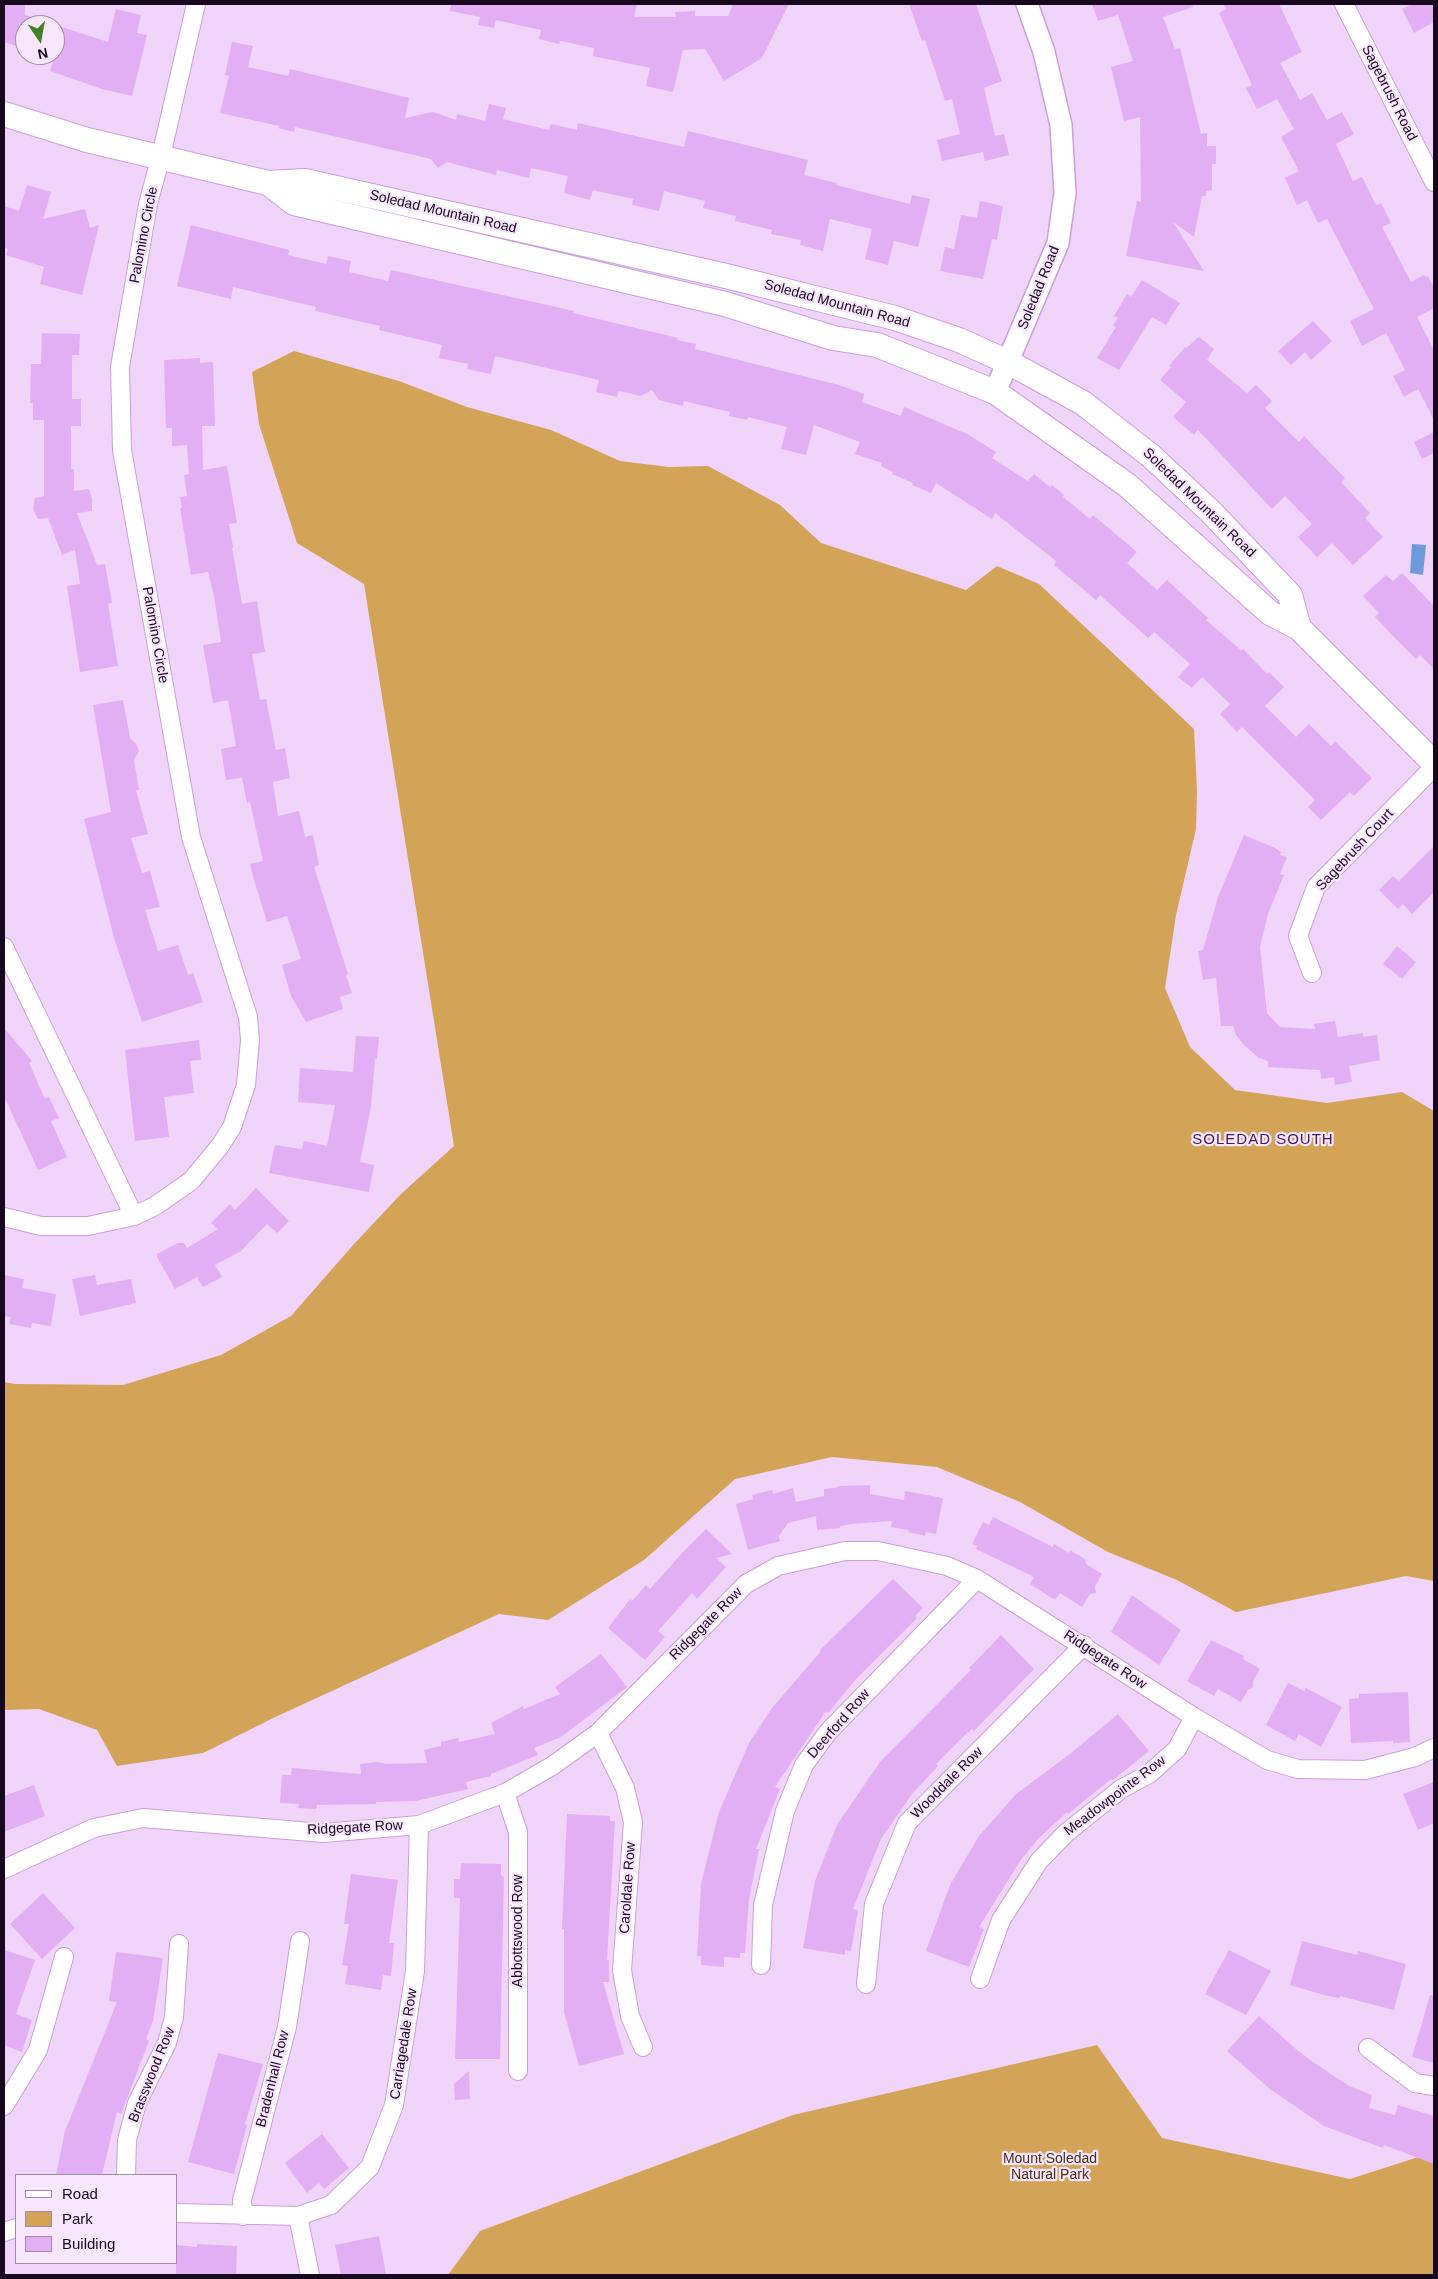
<!DOCTYPE html>
<html>
<head>
<meta charset="utf-8">
<style>
	body { margin:0 }
	#map { position:relative; width:1438px; height:2279px; overflow:hidden; background:#f0d4fa; font-family:Helvetica,sans-serif }
	canvas { display:block }
	.frame { position:absolute; inset:0; border:5px solid #18081d; pointer-events:none }
	.legend { position:absolute; left:15px; top:2174px; width:162px; height:90px; box-sizing:border-box; background:#f8e5fe; border:1px solid #9e8da4; margin:0; padding:6px 9px; list-style:none; font-size:15px; color:#18081d }
	.legend li { display:flex; align-items:center; gap:10px; height:25px }
	.legend b { width:25px; border:1px solid #9e8da4 }
	.north { position:absolute; left:15px; top:15px; width:50px; height:50px; box-sizing:border-box; background:#f8e5fe; border:1px solid #9e8da4; border-radius:50%; rotate:168deg; font-size:14px; font-weight:700; line-height:20px; text-align:center; color:#18081d }
	.north::after { content:''; display:block; margin:auto; width:18px; height:22px; background:#428223; clip-path:polygon(50% 0,100% 100%,50% 72%,0 100%) }
</style>
</head>
<body>
<div id="map">
<canvas width="1438" height="2279"></canvas>
<div class="frame"></div>
<ul class="legend">
<li><b style="height:6px;background:#fff"></b>Road</li>
<li><b style="height:14px;background:#d3a357"></b>Park</li>
<li><b style="height:14px;background:#e2aff4"></b>Building</li>
</ul>
<div class="north">N</div>
</div>
<script>
const context = document.querySelector('canvas').getContext('2d');
context.lineJoin = 'round';
function fill(path, color) { context.fillStyle = color; context.fill(path, 'evenodd'); }
const toPath = rows => new Path2D(rows.map(r => 'M' + r).join(''));
function stroke(path, color, width, dash) { context.strokeStyle = color; context.lineWidth = width; context.lineCap = dash ? 'butt' : 'round'; context.setLineDash(dash || []); context.stroke(path); }
function write(font, color, halo, rows, align = 'center') {
  context.font = font + ' Helvetica,sans-serif'; context.lineWidth = 4.5; context.setLineDash([]); context.textBaseline = 'middle'; context.strokeStyle = halo; context.fillStyle = color; for (const [text, x, y, turn = 0] of rows) {
    context.save(); context.translate(x, y); context.rotate((+turn || 0) * Math.PI / 180); context.textAlign = isNaN(turn) ? turn : align; if (halo) context.strokeText(text, 0, 0); context.fillText(text, 0, 0); context.restore();
  }
}
fill(toPath([
	[294,351,399,381,467,407,551,430,620,461,669,467,708,466,780,505,821,543,966,590,997,566,1039,584,1194,729,1197,791,1196,829,1176,915,1165,988,1190,1047,1235,1090,1327,1103,1402,1092,1434,1111,1434,1581,1406,1576,1236,1612,1177,1580,1108,1552,1020,1502,937,1467,832,1457,735,1479,644,1560,548,1620,499,1614,271,1719,203,1753,117,1766,97,1730,39,1709,4,1710,4,1382,15,1384,123,1385,221,1355,291,1316,354,1244,401,1194,454,1146,364,584,297,543,259,424,252,372],
	[1097,2045,1162,2138,1350,2179,1434,2152,1434,2275,448,2275,480,2231,793,2115]
]), '#d3a357');
fill(toPath([
	[1412,544,1426,545,1423,575,1410,573]
]), '#6c9adc');
fill(toPath([
	[4,4,25,4,25,15,108,42,116,9,141,15,137,33,147,35,132,96,102,89,50,71,54,58,45,55,55,55,55,25,25,25,25,49,4,42],
	[451,4,637,4,634,17,676,17,675,12,695,11,695,16,728,16,733,4,789,4,762,58,724,81,705,49,683,50,673,92,646,86,650,68,593,56,594,48,560,41,559,44,539,39,541,30,496,20,494,28,478,25,480,17,450,11],
	[909,4,976,4,1002,81,984,88,995,136,1004,134,1009,155,985,161,983,152,942,161,937,140,960,134,952,99,945,101,925,40,922,41],
	[1092,4,1192,4,1193,7,1163,17,1175,49,1180,48,1201,134,1207,133,1207,146,1216,146,1216,164,1212,164,1212,190,1206,191,1206,196,1202,196,1194,237,1173,222,1204,271,1126,256,1137,201,1141,202,1140,117,1124,121,1111,67,1133,61,1118,15,1098,21],
	[1223,4,1279,4,1302,52,1280,63,1300,100,1312,93,1327,120,1342,112,1354,134,1336,144,1353,181,1362,177,1376,205,1381,203,1391,223,1382,227,1411,282,1424,275,1426,277,1428,276,1434,288,1434,308,1417,317,1434,350,1434,420,1418,389,1404,397,1393,376,1405,370,1386,333,1362,346,1350,321,1374,309,1327,219,1318,223,1307,200,1297,205,1285,178,1299,171,1281,137,1294,129,1277,99,1257,109,1246,88,1252,85,1219,13,1226,9],
	[1412,4,1434,4,1434,22,1414,33,1402,9],
	[232,42,253,46,248,67,288,76,290,69,409,98,405,118,433,112,456,120,457,114,485,121,489,104,506,108,503,119,549,130,551,124,577,130,578,123,684,147,688,131,808,160,804,175,837,183,836,185,910,204,912,195,930,199,918,247,894,241,888,265,865,259,872,229,830,219,823,251,800,245,801,240,771,234,772,230,735,221,736,216,703,208,705,201,664,191,659,211,632,205,633,199,593,190,590,200,564,193,568,176,531,168,529,178,497,170,496,175,447,162,438,168,431,159,295,127,294,132,278,128,279,126,220,113,229,76,225,75],
	[27,185,51,192,43,219,85,209,90,228,99,225,82,295,40,284,44,267,6,255,8,249,4,247,4,206,19,211],
	[980,201,1003,206,997,240,992,239,983,279,940,271,945,247,954,249,961,215,977,218],
	[191,225,289,250,288,255,326,264,328,256,351,261,349,272,388,281,391,270,574,311,573,313,678,338,677,340,696,344,695,349,839,385,864,394,862,402,901,416,904,407,967,434,996,452,992,458,1028,481,1034,474,1050,487,1052,485,1064,495,1063,497,1090,519,1093,515,1137,552,1127,563,1157,590,1167,580,1208,618,1206,620,1242,651,1243,649,1267,674,1269,672,1284,687,1265,706,1296,737,1309,724,1331,746,1335,741,1372,778,1354,796,1350,792,1321,820,1308,807,1315,800,1242,727,1237,732,1220,714,1230,704,1202,677,1192,688,1178,677,1190,664,1154,632,1148,638,1100,595,1096,600,1054,565,1056,561,995,513,992,519,936,483,931,493,912,485,913,483,892,474,893,472,881,466,882,463,855,454,860,442,814,425,806,455,781,449,787,427,748,417,747,420,729,416,730,412,684,401,683,406,659,400,652,390,641,396,619,391,617,397,596,392,599,380,495,356,491,374,467,369,468,364,439,358,442,345,379,330,380,326,315,311,316,307,233,287,231,299,177,286],
	[1142,280,1180,303,1166,325,1152,317,1119,370,1097,358,1116,327,1113,325,1118,318,1114,316,1127,294,1131,297],
	[1313,321,1332,341,1311,360,1305,352,1291,365,1278,351],
	[42,333,80,334,79,355,72,355,72,399,81,399,81,426,71,426,71,469,74,469,74,491,89,489,92,499,92,511,77,513,97,565,105,564,112,603,108,604,118,666,80,672,67,586,80,584,75,550,62,555,48,518,38,519,33,509,35,498,44,496,44,420,33,420,33,403,30,403,31,364,41,364],
	[1199,337,1214,349,1207,360,1247,393,1256,385,1272,401,1265,408,1299,442,1304,436,1345,478,1341,482,1370,513,1365,518,1383,537,1353,565,1332,543,1317,557,1298,537,1312,524,1285,496,1272,509,1198,430,1194,435,1173,417,1186,402,1160,380,1171,367,1169,366,1185,347,1186,348],
	[200,358,200,363,213,362,215,426,202,426,203,470,227,466,237,523,229,524,233,547,232,548,242,604,257,601,265,652,252,654,260,700,266,699,276,750,285,748,290,778,273,782,278,816,299,811,305,837,313,835,319,865,314,867,348,974,346,975,352,993,340,997,343,1009,306,1022,291,996,282,965,301,959,287,916,267,922,255,883,250,864,263,861,250,802,247,803,242,778,226,780,221,749,236,746,228,700,213,703,203,645,221,642,214,596,208,572,191,575,180,508,182,508,180,497,187,496,184,475,189,474,187,445,172,446,172,428,166,428,164,360],
	[1434,432,1434,453,1422,459,1414,442],
	[1402,573,1434,606,1434,669,1420,655,1416,659,1392,635,1375,617,1379,613,1363,596,1386,575,1393,581],
	[123,700,130,738,136,744,139,751,134,760,139,790,136,790,148,834,131,838,142,873,150,871,160,907,145,910,158,951,178,945,188,975,193,973,203,1002,142,1022,114,938,84,819,111,812,93,705],
	[1244,835,1275,848,1281,852,1280,855,1287,857,1280,874,1284,875,1268,914,1260,947,1267,1013,1280,1027,1315,1029,1314,1024,1335,1021,1338,1037,1363,1033,1363,1037,1377,1035,1380,1060,1349,1066,1352,1082,1335,1085,1334,1077,1321,1079,1320,1070,1268,1067,1268,1061,1259,1058,1245,1046,1236,1035,1233,1026,1221,1026,1216,978,1203,980,1198,951,1203,950,1218,897],
	[1434,846,1434,892,1412,914,1403,904,1398,909,1379,890,1393,876,1399,881],
	[1397,946,1416,962,1402,979,1383,964],
	[4,1028,32,1061,29,1063,45,1099,49,1097,59,1118,51,1121,67,1157,38,1170,4,1096],
	[356,1036,379,1037,377,1059,375,1059,371,1107,360,1162,374,1165,369,1192,269,1173,275,1145,302,1149,304,1141,327,1146,335,1105,298,1102,300,1068,353,1072],
	[199,1040,201,1060,190,1061,194,1093,164,1097,169,1137,135,1141,125,1050],
	[256,1188,289,1221,277,1233,267,1224,241,1251,215,1265,222,1277,203,1287,197,1277,175,1289,157,1257,157,1254,178,1243,184,1243,187,1248,218,1229,211,1223,230,1204,235,1210],
	[4,1275,24,1279,22,1288,56,1294,51,1326,32,1323,31,1328,9,1324,11,1317,4,1316],
	[95,1275,97,1285,131,1279,136,1303,80,1316,72,1279],
	[870,1485,870,1494,904,1500,905,1491,943,1498,936,1534,926,1532,925,1536,908,1532,909,1530,891,1527,892,1521,851,1524,840,1526,840,1528,817,1530,816,1516,788,1523,779,1536,780,1541,748,1550,736,1504,753,1499,752,1495,772,1490,773,1494,793,1488,796,1502,824,1496,824,1489,835,1488,839,1486],
	[993,1517,1053,1547,1054,1544,1069,1553,1070,1550,1085,1559,1086,1564,1102,1574,1095,1586,1096,1593,1090,1594,1082,1607,1060,1593,1055,1600,1030,1584,1034,1577,976,1549,977,1546,972,1544,983,1522,989,1525],
	[706,1529,732,1554,716,1558,726,1567,697,1599,692,1593,658,1631,665,1637,645,1660,608,1628,630,1599,632,1601,646,1585,650,1589,683,1552],
	[893,1579,923,1608,915,1616,917,1618,856,1679,828,1713,826,1711,775,1787,780,1789,756,1849,759,1849,749,1899,745,1953,740,1953,740,1958,724,1957,724,1967,701,1965,701,1956,697,1956,701,1884,719,1812,749,1743,772,1708,821,1651,820,1650],
	[1132,1595,1181,1630,1159,1665,1111,1632],
	[1001,1635,1034,1669,974,1731,972,1729,965,1735,936,1764,938,1766,912,1794,881,1839,853,1909,858,1910,851,1951,845,1950,845,1955,803,1948,815,1881,837,1825,880,1762,971,1670,969,1668],
	[1211,1640,1244,1656,1243,1659,1260,1669,1253,1681,1253,1687,1248,1690,1241,1702,1218,1689,1214,1696,1187,1681],
	[601,1654,627,1687,561,1737,534,1748,538,1755,491,1774,491,1776,466,1782,468,1789,416,1801,376,1802,376,1804,317,1805,316,1809,298,1808,299,1804,280,1803,282,1775,291,1775,292,1768,361,1774,360,1764,377,1762,386,1764,427,1763,424,1750,441,1746,441,1742,458,1738,459,1742,495,1734,491,1723,523,1706,524,1709,560,1694,555,1687],
	[1288,1683,1304,1691,1306,1688,1342,1707,1321,1747,1299,1734,1295,1741,1266,1725],
	[1408,1692,1410,1742,1393,1743,1393,1741,1351,1743,1349,1699,1359,1698,1359,1694],
	[1118,1714,1149,1751,1113,1780,1111,1779,1068,1814,1067,1812,1039,1838,1020,1861,979,1927,984,1929,969,1967,926,1951,950,1885,979,1836,1016,1794,1070,1754],
	[1434,1782,1434,1823,1418,1830,1403,1794],
	[34,1785,45,1816,4,1832,4,1796],
	[567,1814,610,1816,610,1821,615,1821,607,1960,609,1960,609,1982,603,1982,624,2054,579,2066,564,2012,564,1929,562,1929],
	[461,1863,501,1864,501,1875,504,1877,500,2059,455,2059,460,1898,454,1898,454,1879,460,1879],
	[351,1874,398,1880,389,1943,394,1943,391,1976,383,1975,381,1990,345,1984,348,1966,342,1965,349,1924,344,1924],
	[43,1893,75,1928,42,1959,10,1924],
	[1302,1941,1357,1955,1358,1951,1406,1964,1394,2010,1340,1996,1339,1998,1324,1995,1290,1985],
	[4,1950,35,1960,16,2014,32,2020,22,2052,4,2045],
	[1229,1950,1271,1971,1246,2015,1205,1994],
	[116,1952,163,1958,153,2021,146,2039,149,2041,121,2114,117,2112,102,2175,56,2175,65,2131,117,2002,109,2001],
	[1430,1995,1434,1996,1434,2063,1412,2057],
	[1259,2016,1297,2050,1316,2064,1349,2086,1372,2095,1369,2108,1395,2115,1398,2105,1434,2116,1434,2164,1384,2145,1383,2148,1324,2126,1270,2089,1227,2051],
	[218,2053,263,2064,245,2124,247,2125,234,2174,188,2162],
	[469,2071,470,2099,455,2100,454,2084],
	[322,2134,349,2168,324,2189,319,2183,307,2193,285,2163],
	[379,2236,386,2275,341,2275,335,2245],
	[197,2244,237,2246,236,2275,176,2275,176,2245,197,2247]
]), '#e2aff4');
const minor = toPath([
	[1344,4,1434,182],
	[4,947,134,1216],
	[1312,973,1298,936,1316,887,1434,767],
	[4,1217,41,1226,88,1226,134,1216,155,1206,191,1181,220,1146,232,1127,246,1085,250,1040,248,1017,191,837,122,450,120,367,148,204,161,156,196,4],
	[598,1733,625,1788,633,1822,622,1970,630,2016,643,2047],
	[505,1793,518,1832,518,2071],
	[4,1869,94,1828,143,1818,323,1833,419,1825,505,1793,552,1766,598,1733,746,1584,778,1566,845,1551,878,1551,947,1566,977,1579,1194,1717,1267,1760,1298,1769,1365,1770,1415,1757,1434,1748],
	[761,1965,763,1905,785,1811,804,1765,828,1732,977,1579],
	[980,1979,1001,1920,1039,1861,1066,1833,1121,1789,1149,1774,1177,1749,1194,1717],
	[866,1984,874,1904,907,1823,1084,1645],
	[1368,2048,1415,2083,1434,2086],
	[4,2106,38,2050,64,1957],
	[126,2175,127,2140,137,2103,167,2043,174,2017,179,1944],
	[176,2213,298,2216,331,2205,370,2167,394,2105,415,1971,419,1825],
	[243,2216,242,2200,287,2027,300,1941],
	[298,2216,310,2275],
	[4,2232,16,2228]
]);
const tertiary = toPath([
	[995,392,1058,243,1065,193,1061,125,1044,52,1027,4]
]);
const secondary = toPath([
	[4,114,87,140,268,183,305,181,726,276,895,318,959,340,1008,362,1083,403,1151,456,1211,512,1290,595,1299,628],
	[268,183,294,203,725,304,833,338,877,345,995,392,1127,485,1270,613,1299,628,1434,763]
]);
stroke(minor, '#cc9fdc', 20);
stroke(tertiary, '#cc9fdc', 24);
stroke(secondary, '#cc9fdc', 26);
stroke(minor, '#fff', 18);
stroke(tertiary, '#fff', 21);
stroke(secondary, '#fff', 24);
write('14px', '#18081d', '#f8e5fe', [
	["Sagebrush Road",1389,93,63],
	["Soledad Mountain Road",443,212,13],
	["Palomino Circle",144,235,-79],
	["Soledad Road",1039,288,-68],
	["Soledad Mountain Road",837,304,15],
	["Soledad Mountain Road",1199,503,44],
	["Palomino Circle",155,635,80],
	["Sagebrush Court",1355,850,-47],
	["Ridgegate Row",706,1624,-45],
	["Ridgegate Row",1105,1660,33],
	["Deerford Row",839,1724,-49],
	["Wooddale Row",947,1783,-45],
	["Meadowpointe Row",1115,1796,-37],
	["Ridgegate Row",355,1828,-3],
	["Caroldale Row",628,1888,-86],
	["Abbottswood Row",518,1931,-90],
	["Carriagedale Row",404,2044,-81],
	["Brasswood Row",152,2075,-68],
	["Bradenhall Row",273,2079,-76]
]);
write('14px', '#473211', '#f8e5fe', [
	["Mount Soledad",1050,2159],
	["Natural Park",1050,2175]
]);
context.letterSpacing = '1px';
write('15px', '#431c4f', '#f8e5fe', [
	["SOLEDAD SOUTH",1263,1140]
]);
context.letterSpacing = '0px';
</script>
</body>
</html>
